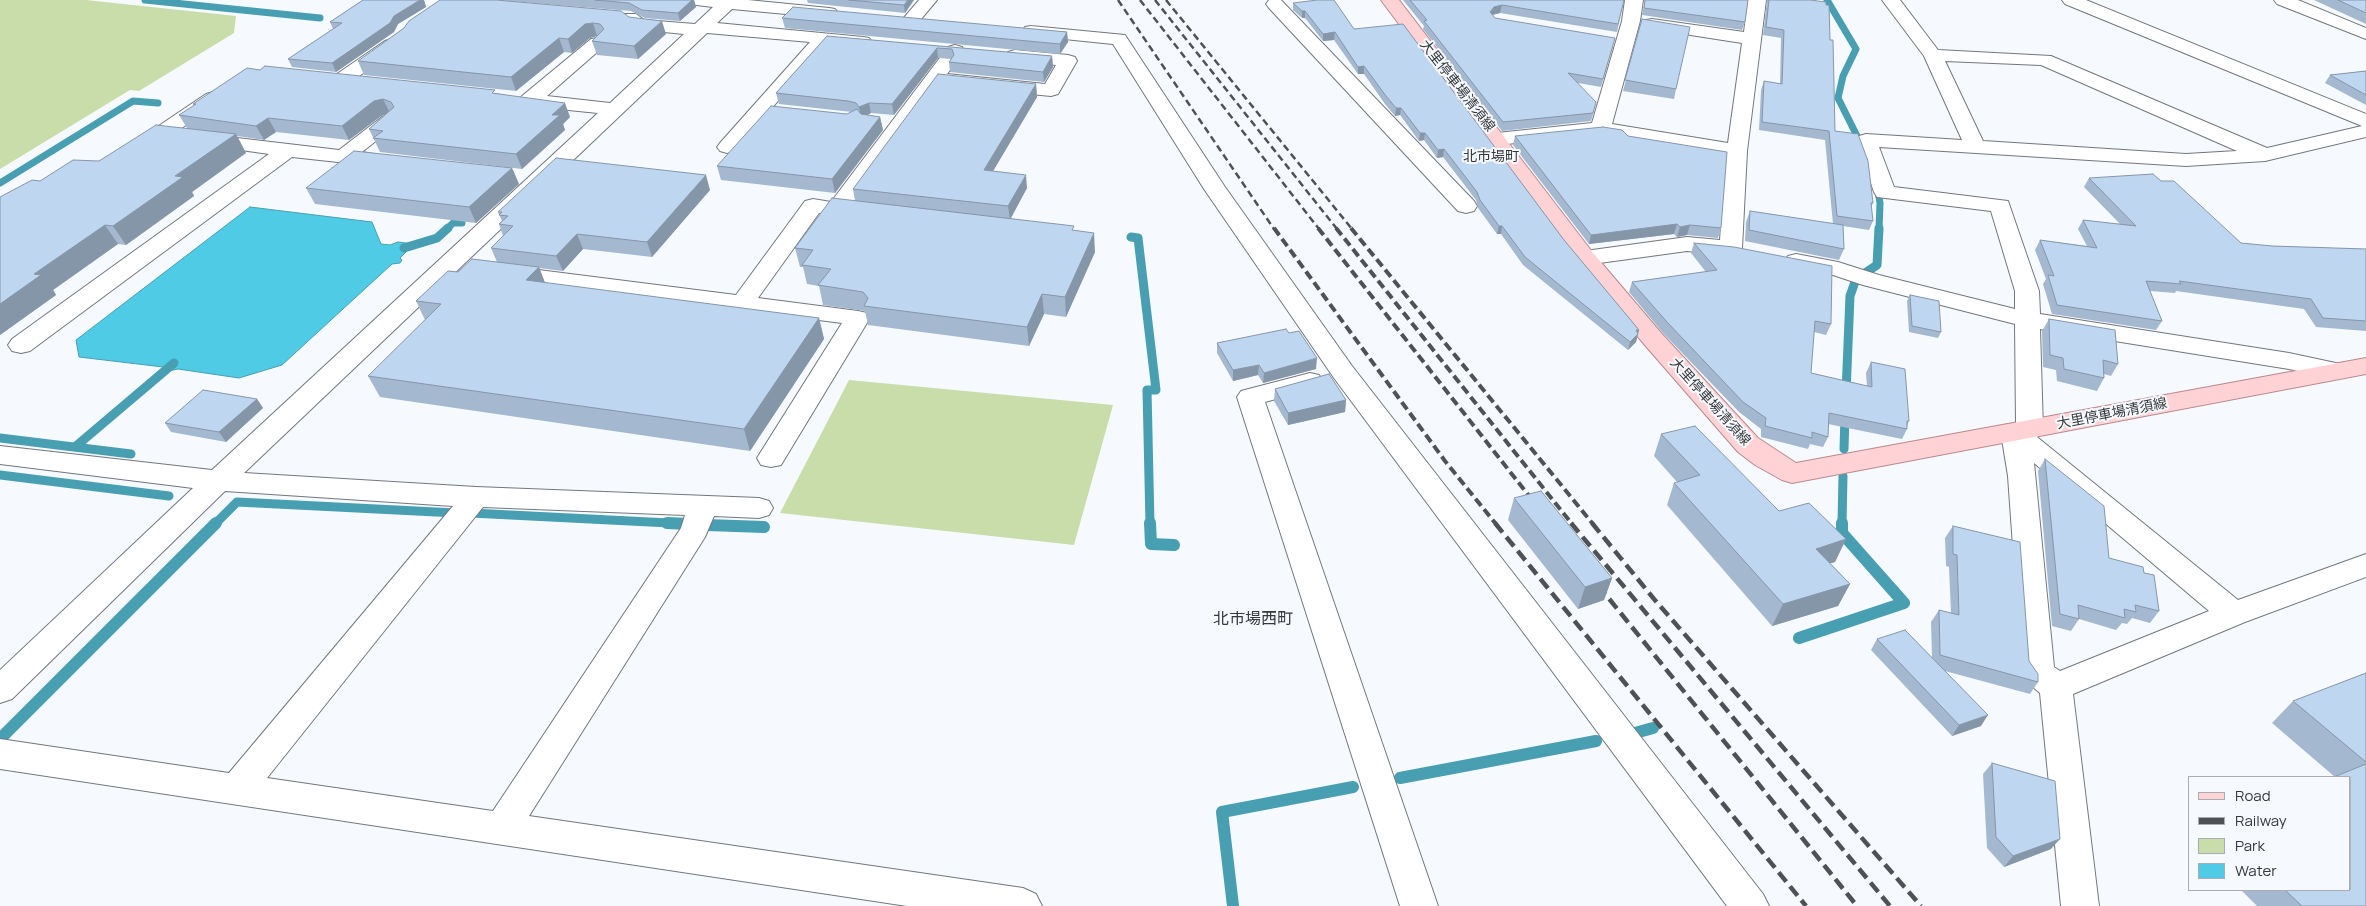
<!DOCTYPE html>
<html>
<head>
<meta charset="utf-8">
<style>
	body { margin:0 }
	#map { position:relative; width:2366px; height:906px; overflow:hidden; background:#f6fafe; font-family:Manrope,sans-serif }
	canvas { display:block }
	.legend { position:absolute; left:2188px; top:776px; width:162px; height:115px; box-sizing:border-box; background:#f6fafe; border:1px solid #a9acb0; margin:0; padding:6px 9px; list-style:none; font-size:15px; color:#36383a }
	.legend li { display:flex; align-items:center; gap:10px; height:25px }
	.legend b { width:25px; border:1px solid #a9acb0 }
</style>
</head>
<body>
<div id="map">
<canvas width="2366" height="906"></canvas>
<ul class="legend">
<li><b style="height:6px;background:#ffd3d5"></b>Road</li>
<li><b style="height:6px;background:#4f5254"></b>Railway</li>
<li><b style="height:14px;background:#c9ddaa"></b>Park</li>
<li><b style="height:14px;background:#50cbe5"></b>Water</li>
</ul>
</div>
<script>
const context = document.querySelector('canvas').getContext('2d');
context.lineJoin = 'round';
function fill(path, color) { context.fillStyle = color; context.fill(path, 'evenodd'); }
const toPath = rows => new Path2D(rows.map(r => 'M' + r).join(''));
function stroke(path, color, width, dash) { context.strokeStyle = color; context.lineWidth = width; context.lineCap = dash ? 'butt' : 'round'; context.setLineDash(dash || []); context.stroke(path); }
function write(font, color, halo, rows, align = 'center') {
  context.font = font + ' Manrope,"Noto Sans JP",sans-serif'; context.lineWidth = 4; context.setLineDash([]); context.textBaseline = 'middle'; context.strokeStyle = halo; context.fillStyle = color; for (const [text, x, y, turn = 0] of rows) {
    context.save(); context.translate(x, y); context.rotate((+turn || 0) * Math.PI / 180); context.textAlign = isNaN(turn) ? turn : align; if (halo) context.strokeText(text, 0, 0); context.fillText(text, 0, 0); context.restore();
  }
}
fill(toPath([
	[0,0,86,0,236,16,234,33,139,91,130,90,0,169],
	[849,380,1113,405,1074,545,780,513]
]), '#c9ddaa');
const water = toPath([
	[250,207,372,222,381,244,390,245,398,242,414,244,400,258,402,260,400,263,392,264,282,365,239,378,178,369,163,372,163,367,79,357,76,340,250,207]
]);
fill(water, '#50cbe5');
stroke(water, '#489fb2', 1);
stroke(toPath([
	[145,0,320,18],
	[1827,0,1856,49,1843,76,1838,98,1862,146],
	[0,183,133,101,158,103],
	[1877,185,1880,203,1879,229],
	[447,229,453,223,462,223]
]), '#489fb2', 7);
stroke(toPath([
	[1131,237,1138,238,1156,390,1147,390,1150,524],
	[404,248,437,238,448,228],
	[1846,393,1850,296,1856,279,1877,265,1879,228],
	[0,438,131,454],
	[75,447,174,363],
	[1844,449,1845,415],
	[0,475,169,496],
	[471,513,689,524],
	[215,524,237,502,456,513],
	[1842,524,1843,476]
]), '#489fb2', 9);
stroke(toPath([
	[667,523,689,524],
	[1150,523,1151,544,1174,545],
	[707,525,764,527],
	[1799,638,1904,603,1842,533,1842,523],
	[1635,733,1653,728],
	[2,737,216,523],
	[1400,778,1596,741],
	[1233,906,1222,812,1353,787]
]), '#489fb2', 12);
const minor = toPath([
	[685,0,748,0,829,8,835,9,838,13,835,17,829,18,732,9,717,23,863,37,869,38,872,42,869,46,863,47,828,44,734,151,727,153,720,151,717,147,720,143,810,42,707,33,244,473,476,487,759,498,769,501,773,508,769,515,759,518,714,516,705,537,529,816,1023,888,1036,894,1042,906,907,906,0,769,0,739,229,773,453,506,225,491,12,699,0,703,0,670,193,488,0,464,0,446,212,470,598,113,529,106,522,104,519,100,522,96,591,39,597,38,603,39,606,43,603,47,547,96,610,103,684,34,633,29,621,18,624,14,636,14,644,20,695,24,713,7,688,4,685,0],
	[483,507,685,515,681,528,493,811,267,778,483,507],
	[919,0,937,0,917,24,905,24,902,20,919,0],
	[1269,0,1281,0,1474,201,1477,206,1474,211,1466,213,1458,211,1269,8,1266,4,1269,0],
	[1625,0,1643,0,1640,21,1612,124,1728,143,1742,43,1652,29,1646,28,1643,24,1646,20,1652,19,1744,32,1748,0,1766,0,1747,151,1742,248,1739,253,1730,255,1687,251,1585,265,1577,263,1573,258,1577,253,1585,251,1687,237,1720,240,1726,155,1601,134,1497,145,1490,143,1487,139,1490,135,1497,133,1592,123,1622,21,1625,0],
	[1882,0,1900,0,1938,50,2051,56,2267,148,2362,126,2065,4,2062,0,2086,0,2366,114,2366,137,2265,161,2186,166,1879,147,1894,187,2008,201,2039,291,2040,314,2289,353,2345,365,2349,371,2345,377,2336,379,2289,369,2040,329,2043,430,2037,437,2238,600,2366,554,2366,577,2245,622,2073,694,2099,906,2061,906,2040,693,2027,682,2022,673,2008,476,2001,433,2005,427,2016,424,2015,324,1863,285,1833,275,1788,266,1784,261,1788,256,1796,254,1838,262,1879,275,2015,309,2015,291,1991,211,1885,198,1877,197,1874,192,1856,140,1859,136,1866,134,1962,140,1924,56,1882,0],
	[1945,61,2041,65,2237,151,2186,154,1983,141,1945,61],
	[2034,463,2209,611,2060,671,2054,667,2034,463],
	[2274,0,2298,0,2366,28,2366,39,2277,4,2274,0],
	[1031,26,1125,35,1225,187,1352,366,1763,894,1769,906,1727,906,1334,378,1204,189,1113,44,1025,35,1022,31,1025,27,1031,26],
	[391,39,397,41,400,45,397,49,348,84,334,84,331,80,334,76,385,41,391,39],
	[955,45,962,47,964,51,947,74,1045,84,1056,65,1008,60,1006,56,1008,52,1015,50,1068,55,1075,57,1077,61,1058,94,1051,96,939,85,852,204,869,207,872,212,869,217,861,219,819,213,758,298,858,311,867,313,870,318,781,465,771,467,761,465,757,458,842,323,507,280,499,278,495,273,499,268,507,266,736,295,805,201,813,199,831,202,948,47,955,45],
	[213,92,220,94,223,98,220,102,146,152,139,154,132,152,129,148,132,144,206,94,213,92],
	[389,115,396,117,399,121,396,125,362,152,391,157,394,161,391,165,384,167,292,157,30,351,21,353,12,351,8,345,12,339,269,154,213,146,210,142,213,138,220,136,339,150,382,117,389,115],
	[1310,373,1319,375,1323,381,1319,387,1265,402,1438,906,1400,906,1237,397,1241,391,1310,373]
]);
const major = toPath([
	[1381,0,1399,0,1593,253,1662,334,1758,438,1796,463,2366,358,2366,374,1792,483,1782,480,1755,465,1738,452,1644,344,1577,263,1381,0]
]);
stroke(minor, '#73777c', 2);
stroke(major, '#b9898d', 2);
fill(minor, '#fff');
fill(major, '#ffd3d5');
stroke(toPath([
	[1118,0,1274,229],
	[1140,0,1319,229],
	[1155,0,1337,229],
	[1166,0,1352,229]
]), '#4f5254', 2.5, [7, 4]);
stroke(toPath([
	[1274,228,1445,461,1496,524],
	[1318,228,1537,506],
	[1336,228,1572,524],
	[1351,228,1593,524]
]), '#4f5254', 4, [9, 4.5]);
stroke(toPath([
	[1495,523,1806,906],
	[1571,523,1890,906],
	[1592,523,1654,599,1921,906],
	[1598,585,1857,906]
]), '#4f5254', 4.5, [12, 6]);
fill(toPath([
	[363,0,424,0,426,7,398,24,394,32,336,72,292,67,288,59,333,29,330,22],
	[497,0,694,0,696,7,680,21,645,18,631,11],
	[807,0,914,0,905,13,808,3],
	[1403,0,1624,0,1617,32,1500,13,1493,15,1495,18,1613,46,1601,87,1578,83,1594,111,1591,121,1502,131,1423,29,1424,26],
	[1645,0,1748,0,1745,22,1742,30,1642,15],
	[1767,0,1810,0,1830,40,1835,131,1873,203,1871,207,1873,221,1869,230,1843,226,1844,249,1839,260,1745,241,1746,222,1750,211,1833,224,1825,140,1759,130,1761,90,1764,81,1780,84,1781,38,1763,35],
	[2314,0,2366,0,2366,24],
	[1293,3,1354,29,1564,240,1639,330,1636,342,1628,350,1523,265,1501,234,1497,234,1478,208,1476,200,1443,157,1437,158,1424,140,1419,141,1400,115,1395,116,1385,104,1364,74,1358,74,1334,40,1323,41,1305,18,1302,18,1293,10],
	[629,17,666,34,638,59,597,55,592,41,597,36,590,38,572,53,564,52,516,91,364,75,358,61,404,28],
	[782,18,1067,32,1068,42,1060,54,785,28],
	[1642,19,1676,89,1674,99,1623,91],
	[827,36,1052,56,1053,67,1044,82,950,72,949,62,951,59,938,58,894,115,871,113,868,115,880,117,883,130,835,193,721,180,717,166,852,112,779,104,776,93],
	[2366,71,2366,105,2325,83,2330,75],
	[1036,84,1037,97,993,171,1027,188,1010,218,1074,231,1095,252,1066,317,1044,314,1029,346,868,325,865,311,823,305,819,286,807,284,803,267,800,267,795,248,855,201,853,189],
	[497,93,570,117,563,124,565,130,522,169,380,152,369,129,386,114,381,116,349,140,276,132,264,140,237,136,246,153,192,192,194,196,126,245,118,244,53,290,56,295,0,335,40,181,99,161,187,128,179,115,194,106,193,104],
	[1515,136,1721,228,1718,238,1687,235,1677,237,1674,234,1589,244,1513,145],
	[512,168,519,184,476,223,315,204,306,188],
	[2089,178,2161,181,2241,243,2272,246,2366,249,2366,331,2316,327,2304,309,2176,291,2175,293,2150,291,2162,321,2156,330,2052,314,2043,284,2046,279,2035,250,2040,240,2087,246,2078,229,2083,220,2120,224,2084,187],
	[710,190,652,257,583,249,563,271,539,268,545,283,819,318,824,339,750,451,380,397,368,376,425,320,416,301,458,272,497,262,491,248,503,236,499,224,502,221,498,212],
	[1694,243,1831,324,1826,335,1814,332,1811,373,1867,386,1866,373,1871,362,1909,421,1907,426,1907,429,1902,439,1828,424,1828,437,1823,447,1810,444,1808,449,1761,437,1761,429,1739,412,1663,333,1629,292,1632,282,1706,272,1691,253],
	[1910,295,1941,332,1938,338,1909,332,1907,301],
	[2049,319,2118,364,2111,376,2104,374,2104,378,2097,391,2057,381,2056,370,2043,367,2042,331],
	[1217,343,1316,369,1263,383,1258,375,1233,381,1217,353],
	[1275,389,1346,400,1345,412,1288,425,1274,401],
	[257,399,263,408,226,442,171,432,165,423],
	[1661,434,1779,511,1846,539,1835,562,1830,563,1850,584,1838,606,1772,626,1667,505,1674,483,1677,482,1654,456],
	[2045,459,2109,558,2144,573,2159,611,2150,623,2132,618,2127,624,2122,623,2116,630,2079,619,2071,631,2052,626,2038,471],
	[1514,498,1612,578,1604,600,1578,609,1508,520],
	[1953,526,2029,661,2038,682,2030,694,1945,671,1981,726,1952,736,1871,650,1877,639,1932,657,1931,622,1939,610,1951,613,1949,567,1946,566,1945,538],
	[2366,673,2366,906,2257,906,2241,890,2350,890,2335,777,2272,723,2293,701],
	[1992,763,2051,849,2004,867,1987,848,1983,774]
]), '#a4b8cf');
fill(toPath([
	[420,0,424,0,426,7,398,24,394,32,336,72,332,63,394,16],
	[692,0,694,0,696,7,680,21,678,13],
	[908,0,914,0,905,13,904,5],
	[1502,5,1500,13,1492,15,1490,12,1494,7],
	[1302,11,1305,11,1305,18,1302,18],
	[662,21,666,34,638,59,634,46],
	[593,23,597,36,590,38,572,53,568,39,585,24],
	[1067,32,1068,42,1060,54,1060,44],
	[1335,32,1334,40,1323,41,1323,34],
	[559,38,564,52,516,91,511,77],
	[937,48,938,58,894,115,892,104],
	[1052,56,1053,67,1044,82,1043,72],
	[1364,66,1364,74,1358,74,1358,67],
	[1036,84,1037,97,986,183,984,170],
	[383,99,390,113,381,116,349,140,342,126,374,101],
	[565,103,570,117,563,124,565,130,522,169,516,154,552,115],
	[869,103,871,113,861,118,859,107],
	[1396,108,1401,108,1400,115,1395,116],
	[880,117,883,130,835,193,832,179],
	[268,118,276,132,264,140,256,126],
	[1420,133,1425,133,1424,140,1419,141],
	[236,134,246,153,192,192,194,196,126,245,113,226,175,176],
	[1444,149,1443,157,1437,158,1438,150],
	[512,168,519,184,476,223,469,207],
	[706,175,710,190,652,257,647,242],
	[1026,175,1027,188,1010,220,1008,206],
	[1677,224,1674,234,1589,244,1591,235],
	[105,225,118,244,53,290,56,295,0,335,0,304,34,274],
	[1690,225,1687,235,1677,237,1680,227],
	[1499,226,1502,226,1501,234,1497,234],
	[1094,233,1095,252,1066,317,1065,297],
	[577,234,583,249,563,271,556,256],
	[539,267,547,288,526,280],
	[1042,294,1044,314,1029,346,1027,327],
	[819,318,824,339,750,451,744,429],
	[1636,330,1639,330,1636,342,1628,350,1630,342],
	[1317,358,1316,369,1263,383,1264,373],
	[1259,365,1258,375,1233,381,1233,370],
	[257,399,263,408,226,442,219,432],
	[1346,400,1345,412,1288,425,1288,413],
	[1846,539,1835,562,1805,571,1816,549],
	[1612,578,1604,600,1578,609,1585,587],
	[1850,584,1838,606,1772,626,1783,604],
	[1988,715,1981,726,1952,736,1959,725],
	[2060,839,2051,849,2004,867,2013,856]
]), '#8696a9');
const building = toPath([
	[363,0,420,0,394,16,390,23,332,63,288,59,342,23,330,22,363,0],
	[440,0,496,0,621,11,629,17,662,21,634,46,592,41,604,29,600,24,593,23,585,24,568,39,559,38,511,77,358,61,404,28,409,21,440,0],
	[595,0,692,0,678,13,642,10,629,3,595,0],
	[849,0,908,0,904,5,849,0],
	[1317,0,1334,0,1354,29,1403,24,1564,240,1639,330,1636,330,1638,334,1630,342,1525,257,1502,226,1499,226,1480,200,1477,192,1444,149,1438,150,1425,133,1420,133,1401,108,1396,108,1386,96,1364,66,1358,67,1335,32,1323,34,1305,11,1302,11,1293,3,1317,0],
	[1410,0,1624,0,1618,24,1502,5,1494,7,1490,12,1495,18,1615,38,1603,79,1568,73,1596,102,1593,113,1503,122,1424,21,1427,20,1410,0],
	[1645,0,1748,0,1745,22,1644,8,1645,0],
	[1769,0,1810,0,1826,2,1826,5,1829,5,1830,40,1833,40,1835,131,1858,134,1868,161,1873,203,1871,203,1873,221,1837,216,1829,131,1762,122,1764,81,1782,84,1784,30,1766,27,1769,0],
	[2338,0,2366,0,2366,13,2338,0],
	[793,7,1067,32,1060,44,782,18,793,7],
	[1642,19,1690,27,1676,89,1625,80,1642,19],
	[827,36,1052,56,1043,72,949,62,954,55,952,49,937,48,892,104,869,103,859,107,856,103,848,101,776,93,827,36],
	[265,66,495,90,492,93,565,103,552,115,560,115,516,154,373,138,383,131,369,129,394,107,391,102,383,99,374,101,342,126,268,118,256,126,179,115,196,104,193,104,247,68,260,70,265,66],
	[2366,71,2366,95,2330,75,2366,71],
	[938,74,1036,84,984,170,1026,175,1008,206,853,189,938,74],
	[771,106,847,114,857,109,861,114,880,117,832,179,717,166,771,106],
	[156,125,236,134,175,176,183,177,113,226,105,225,34,274,41,275,0,304,0,197,32,180,40,181,73,160,99,161,156,125],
	[1603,127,1622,130,1628,136,1727,152,1721,228,1690,225,1680,227,1677,224,1591,235,1515,136,1603,127],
	[354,151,512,168,469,207,306,188,354,151],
	[556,158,706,175,647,242,577,234,556,256,491,248,513,226,499,224,508,216,499,215,502,212,498,212,556,158],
	[2153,174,2161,181,2174,181,2241,243,2272,246,2366,249,2366,321,2323,318,2311,299,2179,281,2181,284,2146,281,2162,321,2057,305,2048,275,2054,276,2040,240,2097,248,2083,220,2136,226,2089,178,2153,174],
	[832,198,1074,226,1072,230,1094,233,1065,297,1042,294,1027,327,864,306,868,298,863,292,818,285,831,269,802,265,813,250,795,248,832,198],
	[1750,211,1843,225,1844,249,1749,230,1750,211],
	[1694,243,1734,247,1832,266,1831,324,1815,321,1811,373,1872,387,1871,362,1905,369,1909,421,1907,421,1907,429,1829,413,1828,437,1812,432,1812,438,1765,426,1766,418,1743,402,1667,322,1632,282,1717,270,1694,243],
	[472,259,539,267,526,280,819,318,744,429,368,376,441,304,416,301,448,271,458,272,472,259],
	[1910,295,1939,301,1941,332,1912,326,1910,295],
	[2049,319,2115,330,2118,364,2103,360,2104,378,2064,369,2063,358,2050,355,2049,319],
	[1286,329,1289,333,1299,331,1317,358,1264,373,1259,365,1233,370,1217,343,1286,329],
	[1329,374,1346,400,1288,413,1275,389,1329,374],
	[203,390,257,399,219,432,165,423,203,390],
	[1695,426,1779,511,1809,503,1846,539,1816,549,1850,584,1783,604,1674,483,1700,475,1661,434,1695,426],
	[2045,459,2104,506,2109,558,2143,567,2144,573,2154,575,2159,611,2135,605,2136,612,2124,609,2125,618,2078,605,2079,619,2060,614,2045,459],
	[1541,491,1612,578,1585,587,1514,498,1541,491],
	[1953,526,2020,542,2029,661,2038,674,2038,682,1940,655,1939,610,1959,615,1957,555,1953,554,1953,526],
	[1905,630,1988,715,1959,725,1877,639,1905,630],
	[2366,673,2366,762,2293,701,2366,673],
	[1992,763,2055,781,2060,839,2013,856,1996,837,1992,763],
	[2366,764,2366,906,2302,906,2285,890,2350,890,2350,777,2334,777,2366,764]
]);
fill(building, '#bfd6f1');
stroke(building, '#8696a9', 1);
write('14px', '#36383a', '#f6fafe', [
	["大里停車場清須線",1457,86,52],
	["大里停車場清須線",1710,402,48],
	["大里停車場清須線",2112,414,-11]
]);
write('14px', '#36383a', '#f6fafe', [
	["北市場町",1491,157]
]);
write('16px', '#36383a', '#f6fafe', [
	["北市場西町",1253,620]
]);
</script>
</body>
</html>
